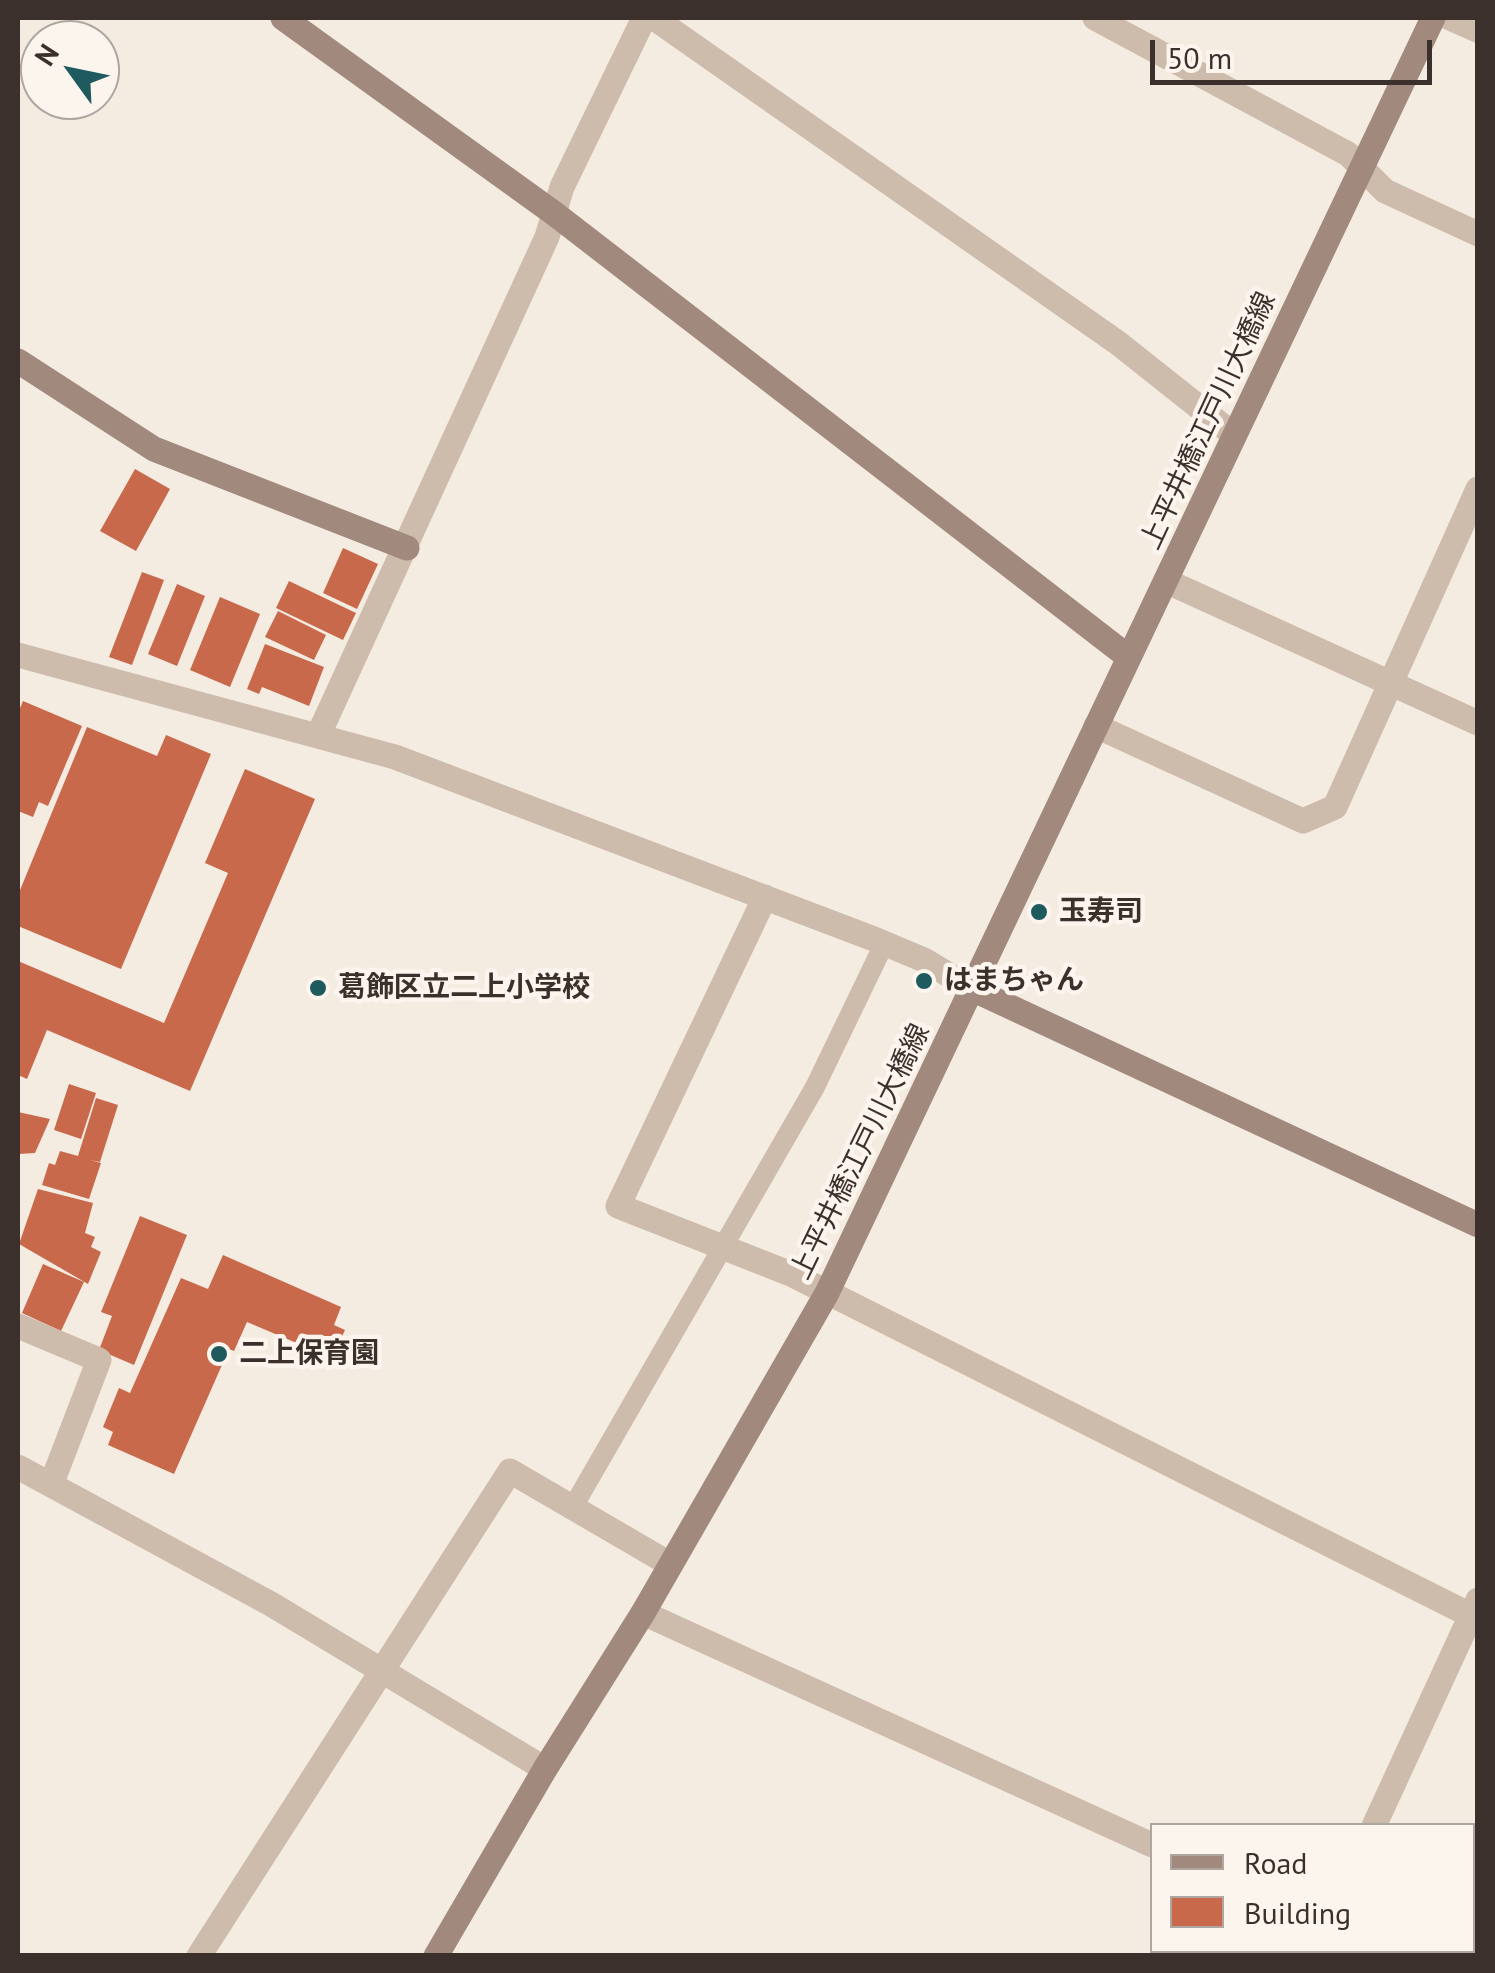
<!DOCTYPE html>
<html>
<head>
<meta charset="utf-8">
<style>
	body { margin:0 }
	#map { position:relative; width:1495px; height:1973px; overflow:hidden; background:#f4ebe1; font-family:"PT Sans",sans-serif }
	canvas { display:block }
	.frame { position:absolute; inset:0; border:20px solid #3b302b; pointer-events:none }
	.legend { position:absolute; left:1150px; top:1823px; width:325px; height:130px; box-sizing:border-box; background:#fbf5ee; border:2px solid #aea6a0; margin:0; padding:12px 18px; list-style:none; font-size:30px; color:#3b302b }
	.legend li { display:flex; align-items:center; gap:20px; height:50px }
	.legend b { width:50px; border:2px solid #aea6a0 }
	.north { position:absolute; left:20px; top:20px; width:100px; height:100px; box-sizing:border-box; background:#fbf5ee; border:2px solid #aea6a0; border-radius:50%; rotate:303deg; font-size:28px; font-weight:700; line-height:40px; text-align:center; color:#3b302b }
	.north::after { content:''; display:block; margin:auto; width:35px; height:45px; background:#1f5a5e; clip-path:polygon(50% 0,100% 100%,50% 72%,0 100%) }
	.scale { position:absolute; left:1150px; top:40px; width:282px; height:45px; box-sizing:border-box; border:5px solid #3b302b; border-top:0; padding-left:12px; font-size:30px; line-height:35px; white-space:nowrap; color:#3b302b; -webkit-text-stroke:8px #fbf5ee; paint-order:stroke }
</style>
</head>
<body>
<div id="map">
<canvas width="1495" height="1973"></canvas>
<div class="frame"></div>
<ul class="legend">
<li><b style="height:12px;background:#a18a7d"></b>Road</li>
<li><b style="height:28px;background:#c8694b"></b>Building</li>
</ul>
<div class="north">N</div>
<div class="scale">50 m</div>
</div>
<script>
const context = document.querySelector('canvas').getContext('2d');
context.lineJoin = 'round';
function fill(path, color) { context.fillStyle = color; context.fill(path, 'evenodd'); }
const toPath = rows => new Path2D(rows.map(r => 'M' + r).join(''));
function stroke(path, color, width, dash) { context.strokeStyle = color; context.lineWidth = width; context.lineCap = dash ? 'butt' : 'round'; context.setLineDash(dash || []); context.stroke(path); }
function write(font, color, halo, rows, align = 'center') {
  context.font = font + ' "PT Sans","Noto Sans JP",sans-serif'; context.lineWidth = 9; context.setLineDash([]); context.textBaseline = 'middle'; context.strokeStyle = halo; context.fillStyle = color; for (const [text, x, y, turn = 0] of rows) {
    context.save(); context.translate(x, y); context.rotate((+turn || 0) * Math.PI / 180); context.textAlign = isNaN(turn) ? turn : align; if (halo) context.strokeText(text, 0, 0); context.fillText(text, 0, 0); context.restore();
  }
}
fill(toPath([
	[135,469,170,489,136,551,100,531],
	[343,548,378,564,357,609,323,593],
	[142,572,164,580,132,665,109,657],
	[289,581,356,613,343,640,276,608],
	[177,584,205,596,177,666,148,654],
	[220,597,260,614,230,687,190,670],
	[278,611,326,635,314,660,265,637],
	[265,644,324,667,309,706,262,687,259,694,247,689],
	[23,701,82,726,48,806,39,802,33,817,18,811,18,713],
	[87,727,157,756,166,735,211,754,121,969,18,926,18,895],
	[245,769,315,799,190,1091,47,1030,27,1079,18,1075,18,961,164,1023,228,873,205,863],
	[69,1084,96,1093,81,1139,54,1130],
	[96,1098,118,1105,100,1162,90,1160,101,1163,89,1199,42,1185,49,1163,55,1165,60,1151,78,1156],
	[18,1112,50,1119,35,1153,18,1154],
	[38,1189,93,1203,85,1233,95,1237,91,1247,101,1252,88,1284,19,1244],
	[140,1216,187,1235,134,1365,99,1350,112,1316,101,1312],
	[223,1255,341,1307,334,1325,345,1330,332,1358,247,1322,234,1351,229,1349,174,1474,108,1445,113,1432,103,1427,119,1388,130,1393,181,1278,208,1289],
	[43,1264,84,1282,61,1331,22,1313]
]), '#c8694b');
stroke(toPath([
	[1444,18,1478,33],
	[573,1507,815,1087,884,944]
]), '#cdbbac', 20);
stroke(toPath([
	[654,18,1118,343,1234,435],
	[1095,18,1348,154,1385,191,1478,234],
	[1166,581,1478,723],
	[18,655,395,757,874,939,924,960,974,990],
	[1096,726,1303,821,1335,807,1478,489],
	[318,736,547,237,562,187,644,18],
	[765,897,618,1206,791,1274,1478,1619],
	[18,1326,99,1360,51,1485],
	[18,1467,271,1604,545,1769],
	[643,1613,1152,1845],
	[1374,1826,1478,1600],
	[1383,1950,1393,1956],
	[199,1956,510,1471,668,1563],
	[1314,1956,1316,1950]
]), '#cdbbac', 25);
stroke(toPath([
	[283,18,555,214,1127,656],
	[18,361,154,449,407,548],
	[974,990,1478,1225],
	[436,1956,545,1769,643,1613,827,1293,1433,18]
]), '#a18a7d', 25);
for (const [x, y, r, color] of [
	[1039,912,10,"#1f5a5e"],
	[924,981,10,"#1f5a5e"],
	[318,988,10,"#1f5a5e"],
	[219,1354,10,"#1f5a5e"]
]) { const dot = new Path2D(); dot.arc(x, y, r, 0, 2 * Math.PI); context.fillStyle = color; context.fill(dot); stroke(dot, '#fbf5ee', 4); }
write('28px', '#3b302b', '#fbf5ee', [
	["上平井橋江戸川大橋線",1209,421,-65],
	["上平井橋江戸川大橋線",861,1152,-64]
]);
write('bold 28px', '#3b302b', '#fbf5ee', [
	["玉寿司",1059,912],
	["はまちゃん",944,981],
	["葛飾区立二上小学校",338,988],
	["二上保育園",239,1354]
], 'left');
</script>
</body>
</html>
